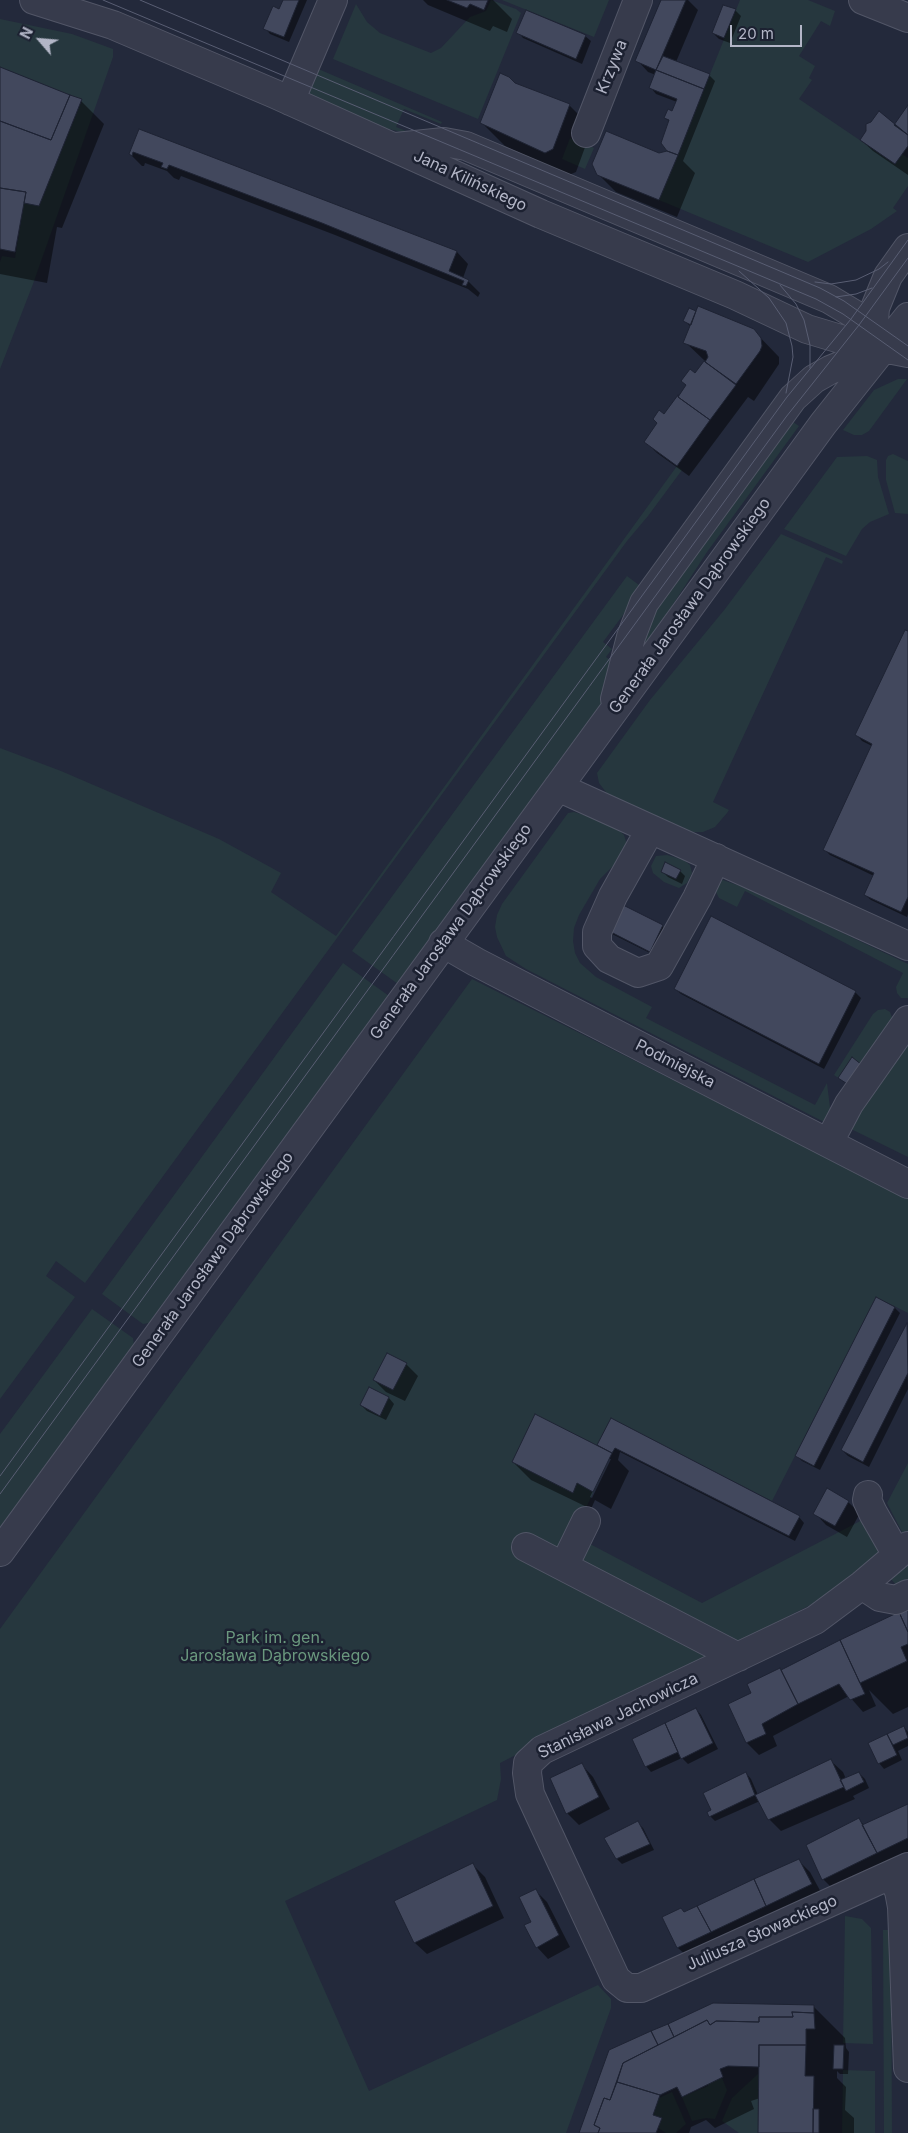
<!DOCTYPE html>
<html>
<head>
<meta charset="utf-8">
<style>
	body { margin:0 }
	#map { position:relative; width:908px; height:2133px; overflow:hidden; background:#23293b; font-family:Inter,sans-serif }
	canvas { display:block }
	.north { position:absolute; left:15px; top:15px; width:50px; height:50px; -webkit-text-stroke:4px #1c2131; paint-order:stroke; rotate:297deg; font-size:14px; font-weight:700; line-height:20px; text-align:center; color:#b3b6c7 }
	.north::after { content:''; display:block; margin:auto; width:18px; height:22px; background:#b3b6c7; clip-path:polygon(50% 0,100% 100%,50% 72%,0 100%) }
	.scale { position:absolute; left:730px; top:25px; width:72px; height:22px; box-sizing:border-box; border:2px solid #b3b6c7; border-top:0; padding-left:6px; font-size:15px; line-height:18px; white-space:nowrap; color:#b3b6c7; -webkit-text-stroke:4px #1c2131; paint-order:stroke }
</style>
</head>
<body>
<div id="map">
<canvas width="908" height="2133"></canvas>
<div class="north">N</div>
<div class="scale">20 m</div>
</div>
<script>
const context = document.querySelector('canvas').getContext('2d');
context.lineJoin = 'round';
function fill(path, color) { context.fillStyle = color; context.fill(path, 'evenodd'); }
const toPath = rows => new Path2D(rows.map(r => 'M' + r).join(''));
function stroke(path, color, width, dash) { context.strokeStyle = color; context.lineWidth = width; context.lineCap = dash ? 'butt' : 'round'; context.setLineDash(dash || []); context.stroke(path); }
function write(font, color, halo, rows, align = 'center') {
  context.font = font + ' Inter,sans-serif'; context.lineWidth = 5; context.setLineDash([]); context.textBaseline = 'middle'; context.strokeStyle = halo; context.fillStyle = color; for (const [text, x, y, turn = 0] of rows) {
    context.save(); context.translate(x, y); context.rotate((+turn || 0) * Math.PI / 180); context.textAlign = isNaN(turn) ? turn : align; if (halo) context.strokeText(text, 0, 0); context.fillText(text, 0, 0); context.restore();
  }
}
fill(toPath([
	[491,0,516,9,521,13,478,119,333,59,356,4,367,22,380,33,431,53,441,48,470,17,486,11],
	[502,0,609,0,594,37],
	[740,0,808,0,835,11,830,26,821,21,799,56,815,66,809,78,812,80,799,99,895,164,902,154,908,158,908,186,893,208,897,211,871,229,808,262,659,200],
	[0,19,72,34,113,49,113,57,33,284,0,369,0,262,2,256,15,258,24,203,39,206,82,100,0,67],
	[316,68,442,122,441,124,404,109,396,127,406,131,405,133,385,128,310,95,309,88],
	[570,138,594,148,585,169,562,159],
	[898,379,907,379,869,431,862,435,854,435,843,430,874,390],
	[790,420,799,426,707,552,657,629,640,650,644,619],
	[893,454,908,461,908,514,895,513,886,480,886,460,888,456],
	[867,456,877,460,878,477,889,514,870,522,862,529,846,556,784,529,837,457],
	[677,466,682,470,648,516,627,541,85,1283,56,1261,46,1276,75,1297,0,1399,0,748,61,771,219,839,281,873,271,892,336,936],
	[781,534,843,561,842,564,826,557,713,802,729,810,727,813,715,827,703,832,691,832,685,831,609,796,599,783,597,773,650,700,725,609],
	[627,576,643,588,603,642,612,649,606,657,613,662,605,700,398,984,352,951],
	[574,812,588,816,619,830,624,835,628,848,620,859,600,879,579,915,574,928,573,941,575,953,580,963,596,977,652,1007,646,1018,815,1105,827,1083,831,1116,824,1122,526,969,506,956,497,937,495,927,497,915,502,904,568,813],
	[667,855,684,860,690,865,692,873,687,883,679,888,664,882,653,873,651,866,656,856],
	[723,880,754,891,908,964,908,998,901,998,897,993,896,987,903,973,745,891,737,907,719,898,715,890,717,883],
	[343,963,389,996,149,1323,143,1324,102,1294],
	[472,979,908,1198,908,1313,876,1297,772,1501,625,1426,573,1535,702,1603,866,1518,886,1549,836,1592,500,1763,501,1779,497,1800,285,1901,369,2091,598,1985,611,1999,611,2008,566,2133,0,2133,0,1629],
	[885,1009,890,1012,893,1020,849,1085,834,1075,873,1014,878,1010],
	[908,1037,908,1157,853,1130,852,1125,868,1095],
	[92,1309,133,1338,134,1345,0,1529,0,1434],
	[908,1463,908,1531,903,1534,887,1503],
	[908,1557,908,1588,897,1586,891,1579,892,1572],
	[845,1916,862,1919,871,1928,873,2044,843,2043],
	[883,1930,891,1930,892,2133,884,2133],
	[843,2070,875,2071,875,2133,842,2133],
	[759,2073,758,2133,739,2133,722,2121,732,2098],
	[722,2078,727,2090,715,2119,706,2118,692,2121,682,2097,708,2086,707,2083],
	[672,2092,686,2124,676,2133,666,2133,658,2128,661,2118,653,2115,659,2098]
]), '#26373e');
fill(toPath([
	[284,0,307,0,289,42,270,34,265,28,280,10],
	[423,0,493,0,512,19,507,32,493,26,490,31,428,5],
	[662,0,688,0,698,10,676,62,709,75,715,81,683,161,695,173,677,217,616,192,598,174,667,152,670,122,665,118,673,113,677,102,656,94,651,88,656,75,648,72,637,60],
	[735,10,741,16,730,43,719,39,713,33],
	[518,32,585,36,591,41,582,64,523,38],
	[0,68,81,101,104,124,62,228,57,227,47,283,0,274],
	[515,84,569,105,592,128,576,172,569,175,505,146,482,123],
	[908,107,908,175,873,151,861,140,895,126],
	[140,130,457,252,468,264,463,278,468,281,480,293,478,297,468,289,335,235,181,176,179,180,174,178,167,171,145,163,144,166,142,166,130,154],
	[697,313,753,330,779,357,779,364,754,401,748,397,689,476,657,453,645,441,705,361,685,342,690,326,685,321],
	[908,633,908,914,907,917,871,900,865,895,874,876,830,855,824,849,872,746,862,741,857,735],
	[662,871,680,871,685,876,682,884,668,877],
	[662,926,668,932,656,956,612,934,607,928],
	[675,989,855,992,861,998,824,1069,681,994],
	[876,1298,895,1308,900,1313,820,1470,802,1461,796,1455],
	[907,1325,908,1389,869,1467,848,1456,842,1450],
	[406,1364,418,1376,405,1401,386,1392,374,1380],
	[370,1388,389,1398,394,1404,386,1420,367,1411,361,1405],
	[611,1420,799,1517,804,1523,795,1541,620,1452,618,1460,629,1471,611,1509,595,1500,591,1509,531,1480,513,1462,603,1449,599,1444],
	[608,1459,611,1459,592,1498,590,1497],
	[848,1502,860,1513,847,1537,826,1525,815,1513],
	[908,1609,908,1707,893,1714,869,1690,876,1706,863,1712,849,1696,773,1736,777,1746,759,1755,747,1743,729,1705,753,1694,782,1671,840,1642,843,1645],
	[696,1709,701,1715,718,1749,688,1764,682,1758,651,1772,646,1766],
	[904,1727,908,1732,908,1746,898,1751,902,1760,884,1769,879,1763,870,1743],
	[831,1761,843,1772,846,1779,859,1773,865,1779,869,1788,853,1796,855,1799,781,1831,769,1819,760,1801,715,1821,710,1816,746,1773,751,1779,758,1795],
	[582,1765,593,1777,610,1809,579,1825,567,1813],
	[908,1806,908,1855,835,1891,823,1879,859,1820,864,1825],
	[637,1822,643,1828,654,1850,622,1864,617,1859],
	[798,1860,810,1872,823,1896,690,1959,678,1948,664,1918,685,1913],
	[473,1865,485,1877,504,1918,427,1954,415,1943],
	[536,1891,547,1902,570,1947,548,1959,537,1947,533,1922],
	[813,2006,845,2038,846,2048,849,2052,848,2074,840,2074,837,2071,837,2078,846,2087,845,2110,854,2118,854,2133,759,2133,760,2098,751,2101,754,2109,715,2128,706,2120,691,2127,689,2133,581,2133,610,2051]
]), '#0007');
const building = toPath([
	[283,0,299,0,284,37,263,29,273,6,279,9,283,0],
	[447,0,488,0,484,10,470,4,467,8,447,0],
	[661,0,686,0,656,70,635,61,661,0],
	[723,5,736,9,724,38,712,33,723,5],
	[526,10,586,35,576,59,516,33,526,10],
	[663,56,710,74,704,89,656,70,663,56],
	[0,67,70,95,51,140,0,121,0,67],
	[656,70,704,89,678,155,667,151,661,143,669,120,664,118,668,109,672,111,677,99,649,88,656,70],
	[500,73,509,77,515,83,570,104,553,149,545,153,480,123,500,73],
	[70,95,82,99,39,206,24,203,26,192,0,188,0,121,51,140,70,95],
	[908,105,908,135,894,125,908,105],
	[879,111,908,135,908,146,895,164,860,140,866,131,866,124,871,122,879,111],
	[139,129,457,251,449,271,469,280,466,286,462,285,464,281,322,223,169,165,167,169,161,167,163,163,133,152,132,156,129,154,139,129],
	[606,131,659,153,667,151,678,155,659,200,597,175,592,164,606,131],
	[0,188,26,192,15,252,0,249,0,188],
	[698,306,754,329,761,338,762,346,760,351,736,384,705,362,708,357,706,351,683,343,698,306],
	[689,308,696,311,691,325,683,321,689,308],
	[704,361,736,385,710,420,678,397,686,385,681,381,690,369,695,373,704,361],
	[678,395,678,397,710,420,677,466,644,442,657,423,653,419,659,410,664,414,678,395],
	[905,630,908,631,908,897,901,912,864,895,874,873,823,850,872,744,855,735,905,630],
	[665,862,681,870,676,879,661,872,665,862],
	[619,903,663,925,650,952,605,929,619,903],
	[711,916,856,991,819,1064,674,989,711,916],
	[852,1057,862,1065,849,1085,838,1078,852,1057],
	[876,1297,895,1307,814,1466,795,1456,876,1297],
	[907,1323,908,1373,863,1462,841,1450,907,1323],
	[387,1353,407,1363,393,1390,373,1380,387,1353],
	[369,1387,389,1397,380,1416,360,1405,369,1387],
	[535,1414,612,1453,593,1492,577,1483,573,1493,512,1462,535,1414],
	[611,1418,800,1516,789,1536,615,1448,612,1453,597,1445,611,1418],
	[827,1488,849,1501,835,1526,813,1514,827,1488],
	[908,1608,908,1632,899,1612,908,1608],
	[899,1612,908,1632,908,1644,901,1647,907,1661,860,1683,840,1640,899,1612],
	[840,1640,865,1694,850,1700,839,1684,798,1704,781,1670,840,1640],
	[780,1668,798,1704,762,1724,766,1734,746,1743,728,1704,751,1693,747,1684,780,1668],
	[696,1708,713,1743,681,1759,665,1723,696,1708],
	[665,1723,678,1752,645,1767,632,1739,665,1723],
	[904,1726,908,1738,893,1745,887,1734,904,1726],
	[887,1734,897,1755,878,1764,868,1743,887,1734],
	[831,1759,844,1787,768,1820,755,1795,831,1759],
	[582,1763,599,1797,566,1814,550,1778,582,1763],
	[746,1772,755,1795,709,1817,707,1812,711,1810,703,1793,746,1772],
	[859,1772,864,1782,846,1791,840,1780,859,1772],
	[908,1804,908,1838,877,1853,862,1825,908,1804],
	[859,1818,877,1853,822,1880,806,1845,859,1818],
	[638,1821,650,1844,616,1859,604,1838,638,1821],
	[799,1859,812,1884,766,1906,754,1879,799,1859],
	[473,1863,493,1906,414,1943,394,1901,473,1863],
	[754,1879,766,1906,711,1932,697,1906,754,1879],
	[536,1889,559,1935,536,1948,524,1925,531,1922,519,1897,536,1889],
	[697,1906,711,1932,677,1948,662,1917,681,1908,684,1912,697,1906],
	[713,2003,814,2005,814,2013,792,2012,793,2017,759,2017,759,2022,716,2021,710,2025,707,2020,674,2037,668,2024,713,2003],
	[792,2012,814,2013,815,2029,806,2029,806,2045,759,2045,759,2067,728,2066,720,2069,723,2077,682,2097,677,2087,660,2095,617,2082,623,2063,707,2020,710,2025,716,2021,759,2022,759,2017,793,2017,792,2012],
	[668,2024,674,2037,658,2045,651,2031,668,2024],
	[651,2031,658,2045,623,2063,610,2100,604,2098,594,2125,600,2128,598,2133,579,2133,609,2050,651,2031],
	[759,2045,806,2045,805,2076,814,2076,813,2133,758,2133,759,2045],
	[834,2045,844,2045,843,2069,833,2069,834,2045],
	[617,2082,660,2095,653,2115,662,2118,656,2133,598,2133,600,2128,594,2125,604,2098,610,2100,617,2082],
	[813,2109,819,2109,819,2133,813,2133,813,2109]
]);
fill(building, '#42485d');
stroke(building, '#1e2333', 1);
const minor = toPath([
	[34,0,113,25,275,94,541,214,735,295,807,329,847,341,908,353],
	[863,0,908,18],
	[290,101,333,0],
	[586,133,638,0],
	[396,147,444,142,466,146,829,299,854,314,884,348,890,350],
	[881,343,874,321,875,308,888,276,908,248],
	[615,699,631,637,644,603,793,398,814,379,830,370,884,348],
	[558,787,908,946],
	[650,830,613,896,597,932,597,946,609,959,638,973,659,966,697,898,716,858],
	[443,943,476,962,908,1184],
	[829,1142,849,1104,908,1020],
	[868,1495,867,1500,873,1513,897,1555],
	[908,1546,862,1585,815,1620,542,1750,528,1763,527,1773,530,1794,542,1820,616,1979,627,1988,641,1988,908,1867],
	[526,1547,738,1657],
	[0,1552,823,424,908,317],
	[564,1566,586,1521],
	[862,1585,880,1597,896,1600,908,1594],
	[891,1875,899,1891,902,1907,908,2068]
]);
stroke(minor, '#525667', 30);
stroke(minor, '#373b4c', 28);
stroke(toPath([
	[103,0,816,299,843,314,908,360],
	[140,0,820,288,844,301,908,346],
	[739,271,769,298,786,323,792,346,793,357,786,393],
	[815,282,831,284,856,280,879,269,888,262],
	[780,285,796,304,804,320,810,345,810,368],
	[836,297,856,294,872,288],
	[0,1476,787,397,851,319,908,240],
	[0,1494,786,417,859,325,908,258]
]), '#595e73', 1);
write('16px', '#b3b6c7', '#1c2131', [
	["Krzywa",612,67,-68],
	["Jana Kilińskiego",470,181,25],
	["Generała Jarosława Dąbrowskiego",690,606,-54],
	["Generała Jarosława Dąbrowskiego",451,932,-54],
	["Podmiejska",675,1064,27],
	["Generała Jarosława Dąbrowskiego",213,1260,-54],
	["Stanisława Jachowicza",618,1716,-26],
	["Juliusza Słowackiego",762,1933,-24]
]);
write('16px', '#6a987e', '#1c2131', [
	["Park im. gen.",275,1638],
	["Jarosława Dąbrowskiego",275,1656]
]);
</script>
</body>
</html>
